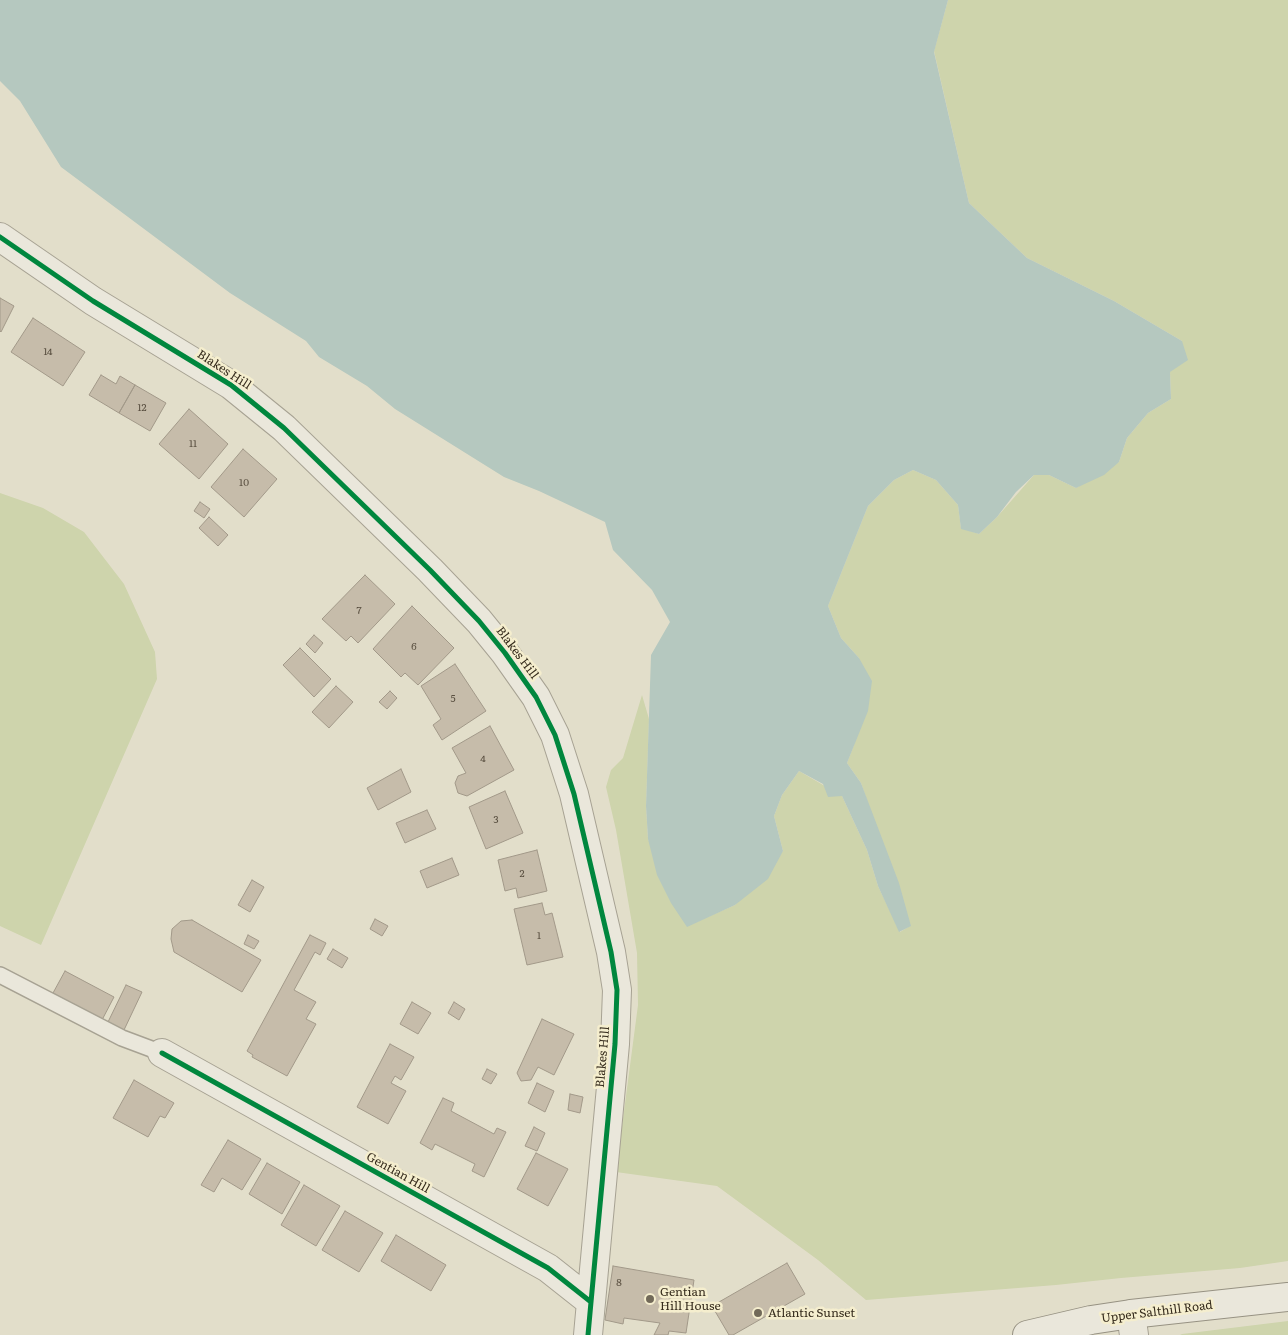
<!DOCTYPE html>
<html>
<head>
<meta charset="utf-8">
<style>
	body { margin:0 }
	canvas { display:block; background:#e2deca }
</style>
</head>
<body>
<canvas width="1288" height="1335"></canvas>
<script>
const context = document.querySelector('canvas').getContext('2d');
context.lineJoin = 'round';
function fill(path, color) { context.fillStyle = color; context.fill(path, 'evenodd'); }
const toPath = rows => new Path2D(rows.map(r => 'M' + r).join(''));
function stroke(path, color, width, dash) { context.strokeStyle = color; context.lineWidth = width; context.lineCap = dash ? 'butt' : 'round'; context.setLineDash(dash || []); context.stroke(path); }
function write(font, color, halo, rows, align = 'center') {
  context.font = font + ' Literata,serif'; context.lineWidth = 5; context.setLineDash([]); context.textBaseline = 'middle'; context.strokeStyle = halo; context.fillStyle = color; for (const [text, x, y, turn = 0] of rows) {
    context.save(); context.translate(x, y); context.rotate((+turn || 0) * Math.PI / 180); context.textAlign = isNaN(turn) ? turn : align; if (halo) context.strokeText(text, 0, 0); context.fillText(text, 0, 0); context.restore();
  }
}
fill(toPath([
	[948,0,1288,0,1288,1261,1240,1268,1121,1278,1056,1285,866,1300,818,1260,717,1186,616,1172,638,1005,637,953,616,830,606,787,611,770,623,758,642,695,649,719,646,806,648,839,687,926,735,905,783,851,774,816,782,795,799,771,842,796,867,850,878,886,900,932,910,926,861,783,847,763,854,745,859,658,841,638,828,606,868,506,894,480,913,470,936,480,958,505,961,528,979,534,997,517,1034,475,1049,475,1076,488,1119,462,1127,438,1148,413,1171,399,1170,372,1182,341,1114,301,1027,258,969,203,934,51],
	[0,493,43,508,84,532,124,584,155,652,157,679,41,945,0,926],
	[1288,1321,1288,1335,1180,1335,1182,1334]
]), '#ced4ac');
fill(toPath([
	[0,0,948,0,934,52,969,203,1027,258,1114,301,1182,341,1188,360,1170,372,1171,399,1148,413,1127,438,1119,462,1104,475,1076,488,1049,475,1034,475,1016,492,997,517,979,534,961,529,958,505,936,480,913,470,894,480,868,506,828,606,841,638,859,658,872,681,868,711,847,763,861,783,899,883,911,926,899,932,878,886,867,850,842,796,828,797,823,784,799,771,782,795,774,816,783,851,768,879,735,905,687,927,671,903,657,875,648,839,646,806,651,655,670,622,652,590,613,550,605,522,539,491,504,477,395,409,367,386,319,357,306,341,230,293,61,167,20,101,0,81]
]), '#b5c8bf');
const building = toPath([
	[0,298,14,306,1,332,0,331,0,298],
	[33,318,85,352,63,386,11,352,33,318],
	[101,375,116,384,120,376,135,385,119,413,89,395,101,375],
	[135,385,166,403,150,431,119,413,135,385],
	[189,409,228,444,199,479,159,444,189,409],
	[243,449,277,479,244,517,211,487,243,449],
	[200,502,210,509,204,518,194,511,200,502],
	[209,517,228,535,218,546,199,528,209,517],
	[365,575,395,604,358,643,351,636,346,641,322,619,365,575],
	[412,606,454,648,418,685,405,673,401,677,373,649,412,606],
	[314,635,323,643,315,653,306,644,314,635],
	[300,648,331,679,314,697,283,665,300,648],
	[455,664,486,711,442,740,433,725,441,719,421,686,455,664],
	[336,686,353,702,329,728,312,712,336,686],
	[390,691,397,698,387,709,379,702,390,691],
	[490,726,514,770,467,796,458,793,455,783,458,776,466,773,452,748,490,726],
	[401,769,411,792,378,810,367,788,401,769],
	[505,791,523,833,486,849,469,807,505,791],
	[427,810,436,829,405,843,396,823,427,810],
	[537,850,547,891,518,898,516,888,505,891,498,860,537,850],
	[452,858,459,875,427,888,420,871,452,858],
	[252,880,264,887,250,912,238,905,252,880],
	[542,903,545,915,552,913,563,957,527,965,514,909,542,903],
	[375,919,388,926,382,936,370,929,375,919],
	[192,920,261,960,242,992,174,952,171,939,172,929,181,921,192,920],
	[248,935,259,941,254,949,244,944,248,935],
	[310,935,326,943,320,955,315,952,294,990,316,1002,306,1019,316,1024,287,1076,252,1057,253,1055,247,1051,310,935],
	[333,949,348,958,342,968,327,959,333,949],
	[65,971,114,997,102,1020,53,993,65,971],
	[126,985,142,992,124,1030,108,1022,126,985],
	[412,1002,431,1013,418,1034,400,1024,412,1002],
	[454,1002,465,1009,459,1020,448,1013,454,1002],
	[542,1019,574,1034,554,1075,538,1067,531,1080,521,1081,517,1073,542,1019],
	[390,1044,414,1057,401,1080,395,1076,391,1083,406,1091,388,1124,357,1107,390,1044],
	[487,1069,497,1074,491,1084,482,1079,487,1069],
	[134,1080,174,1103,165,1118,160,1116,148,1137,113,1118,134,1080],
	[537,1083,554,1091,545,1112,528,1103,537,1083],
	[570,1094,583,1097,580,1113,568,1110,570,1094],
	[443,1098,454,1103,451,1111,494,1134,497,1128,506,1132,484,1177,472,1171,475,1164,435,1144,432,1150,420,1143,443,1098],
	[534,1127,545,1133,537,1151,525,1146,534,1127],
	[228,1140,261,1159,242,1190,222,1178,214,1192,201,1185,228,1140],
	[536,1153,568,1169,548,1206,517,1189,536,1153],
	[267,1163,300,1182,282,1214,249,1194,267,1163],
	[304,1185,340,1206,316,1246,281,1225,304,1185],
	[345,1211,383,1233,359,1272,322,1250,345,1211],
	[396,1235,446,1265,431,1291,381,1261,396,1235],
	[787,1263,805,1294,733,1335,729,1335,712,1306,787,1263],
	[613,1266,694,1280,686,1333,669,1331,668,1335,654,1335,660,1323,624,1318,623,1324,605,1320,613,1266]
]);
fill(building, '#c6bcaa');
stroke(building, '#a29989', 1);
const service = toPath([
	[0,975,122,1038,162,1053]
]);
const minor = toPath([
	[0,237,93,301,231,385,284,428,430,570,479,621,505,653,536,697,555,735,574,794,611,952,617,990,615,1044,591,1302],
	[162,1053,548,1268,591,1302,588,1335],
	[1131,1314,1134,1335]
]);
const secondary = toPath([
	[1027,1335,1091,1320,1131,1314,1288,1297]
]);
stroke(service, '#a7a293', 18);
stroke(minor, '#a7a293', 30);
stroke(secondary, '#979283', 30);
stroke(service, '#eae7db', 15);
stroke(minor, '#eae7db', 28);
stroke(secondary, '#eae7db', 28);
stroke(toPath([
	[0,237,93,301,231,385,284,428,430,570,479,621,505,653,536,697,555,735,574,794,611,952,617,990,615,1044,591,1302],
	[162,1053,548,1268,591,1302,588,1335]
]), '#00873e', 5);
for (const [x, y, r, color] of [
	[650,1299,5,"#726a59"],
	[758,1313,5,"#726a59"]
]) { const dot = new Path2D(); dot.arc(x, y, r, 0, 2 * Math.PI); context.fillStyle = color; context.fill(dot); stroke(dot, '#f5eece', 2); }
write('10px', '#594f40', null, [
	["14",48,352],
	["12",142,408],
	["11",193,444],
	["10",244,483],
	["7",359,611],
	["6",414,647],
	["5",453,699],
	["4",483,759],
	["3",496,820],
	["2",522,874],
	["1",539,936],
	["8",619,1283]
]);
write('12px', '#352b1c', '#f5eece', [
	["Blakes Hill",224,370,33],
	["Blakes Hill",517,653,53],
	["Blakes Hill",603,1057,-85],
	["Gentian Hill",398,1173,29],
	["Upper Salthill Road",1157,1312,-7]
]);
write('12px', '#352b1c', '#f5eece', [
	["Gentian",660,1292],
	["Hill House",660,1306],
	["Atlantic Sunset",768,1313]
], 'left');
</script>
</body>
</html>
